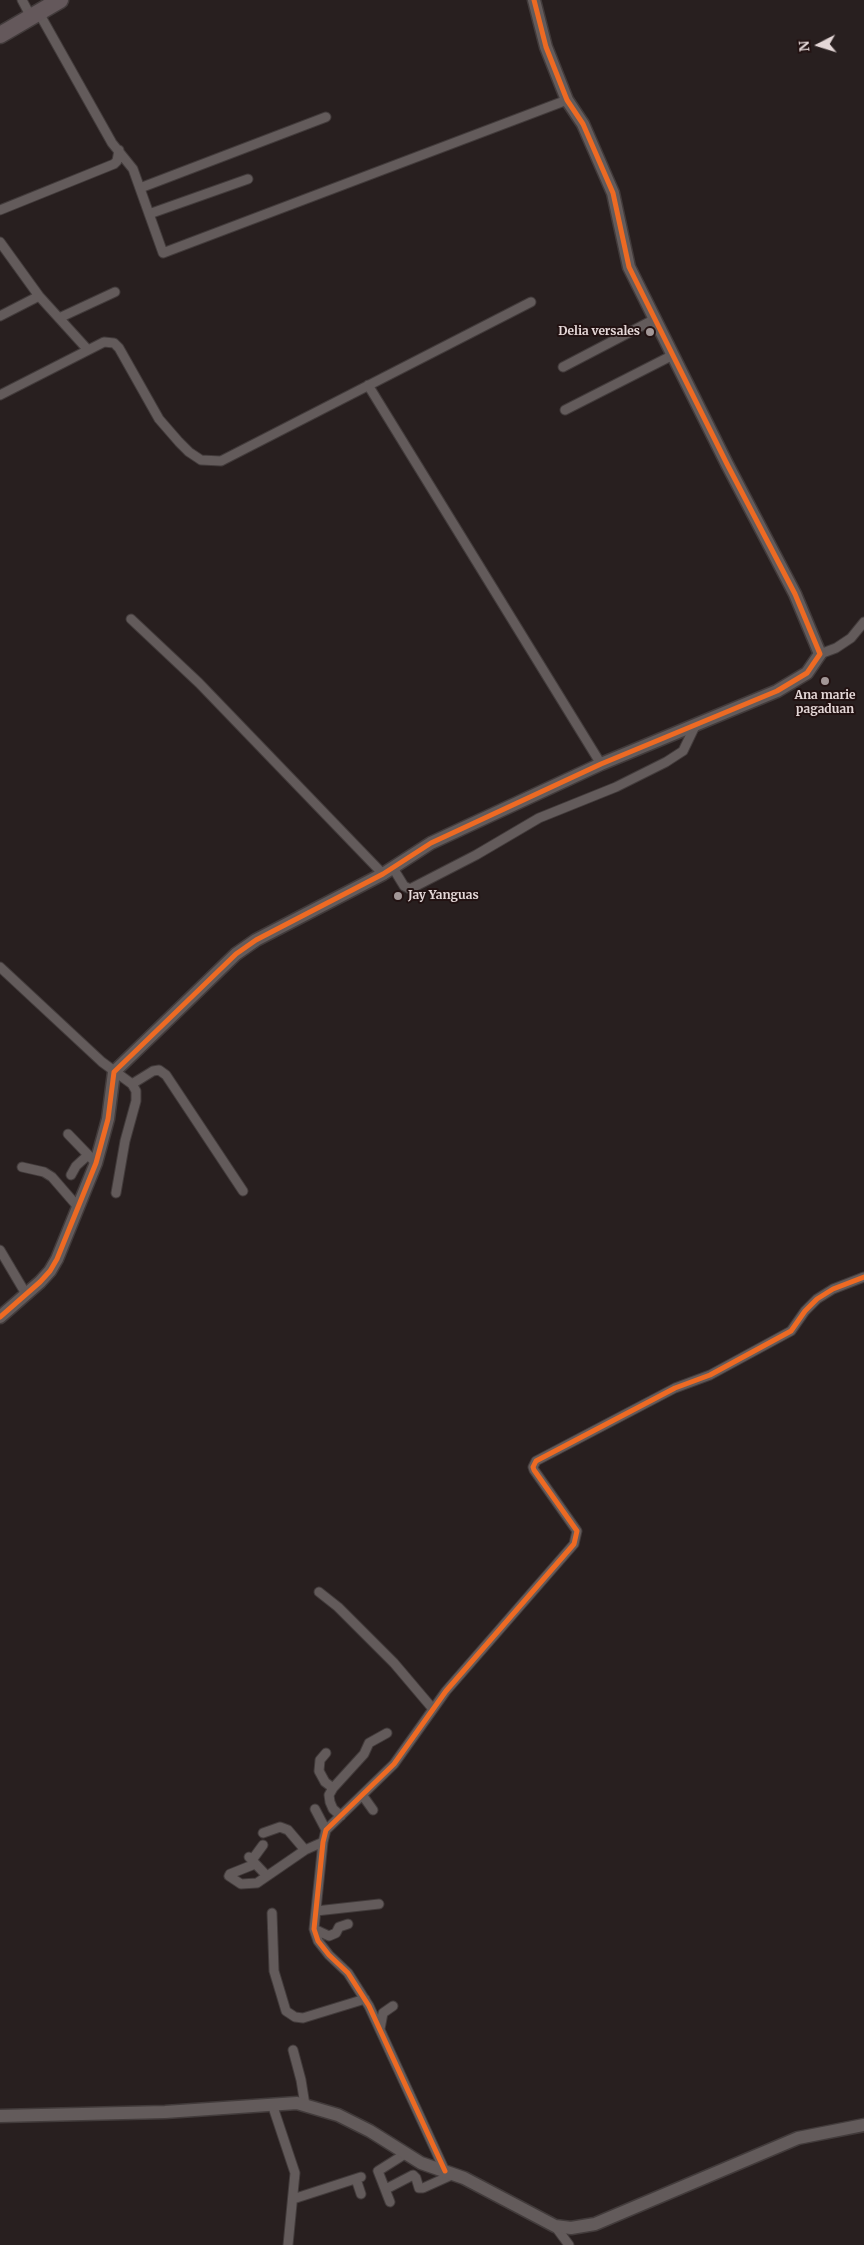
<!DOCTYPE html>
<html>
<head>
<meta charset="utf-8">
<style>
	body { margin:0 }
	#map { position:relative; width:864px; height:2245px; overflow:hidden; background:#281f1f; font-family:Merriweather,serif }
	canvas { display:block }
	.north { position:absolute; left:794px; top:20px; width:50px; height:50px; -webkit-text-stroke:4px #221212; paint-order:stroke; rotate:265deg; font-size:14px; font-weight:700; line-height:20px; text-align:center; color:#e4d7d7 }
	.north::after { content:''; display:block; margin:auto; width:18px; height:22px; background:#e4d7d7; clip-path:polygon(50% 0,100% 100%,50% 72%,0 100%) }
</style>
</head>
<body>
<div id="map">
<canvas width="864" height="2245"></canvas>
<div class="north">N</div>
</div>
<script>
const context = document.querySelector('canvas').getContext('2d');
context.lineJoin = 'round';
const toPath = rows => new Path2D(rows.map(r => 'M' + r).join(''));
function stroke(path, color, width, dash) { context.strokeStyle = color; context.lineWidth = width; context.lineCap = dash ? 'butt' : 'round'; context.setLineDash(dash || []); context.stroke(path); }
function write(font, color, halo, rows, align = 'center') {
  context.font = font + ' Merriweather,serif'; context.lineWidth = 4; context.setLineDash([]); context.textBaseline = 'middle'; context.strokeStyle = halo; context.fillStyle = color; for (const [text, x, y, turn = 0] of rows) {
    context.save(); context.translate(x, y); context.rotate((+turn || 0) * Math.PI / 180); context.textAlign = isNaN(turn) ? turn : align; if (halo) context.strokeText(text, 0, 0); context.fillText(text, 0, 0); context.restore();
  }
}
const street = toPath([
	[22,0,31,17],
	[39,13,112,143,133,169,163,253,567,100],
	[140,188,326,117],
	[0,210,114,164,117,161,119,150],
	[149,214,248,179],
	[0,242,39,296,88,350],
	[0,316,39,296],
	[59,318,115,292],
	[563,367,655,319],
	[368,385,601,764],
	[0,395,104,342,114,343,119,348,159,419,179,442,189,452,201,460,221,461,531,302],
	[565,410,673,355],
	[131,619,199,683,383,874],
	[820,654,836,648,851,638,864,622],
	[393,868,404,886,410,889,476,855,539,818,616,787,666,762,683,751,696,724],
	[0,967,102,1062,132,1084,136,1091,136,1101,125,1141,116,1193],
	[132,1084,153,1071,159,1070,166,1075,243,1191],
	[68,1134,96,1163],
	[22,1167,44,1172,52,1177,78,1207],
	[71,1175,76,1166,88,1155],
	[0,1250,26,1294],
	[319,1592,338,1607,394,1663,433,1709],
	[326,1753,320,1760,319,1771,325,1782,333,1788],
	[363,1796,373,1810],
	[315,1809,326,1830],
	[341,1816,333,1809,330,1802,329,1795,333,1788,364,1754,369,1743,387,1733],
	[263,1833,280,1827,288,1830,305,1850],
	[249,1857,266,1875],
	[252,1860,263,1845],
	[255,1864,230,1874,229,1876,241,1884,257,1883,305,1850,323,1842],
	[316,1911,379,1904],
	[272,1913,274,1971,286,2011,295,2017,303,2018,365,1999],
	[314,1929,329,1936,336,1933,339,1927,348,1924],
	[380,2029,383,2013,393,2006],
	[293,2050,301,2080,305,2105],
	[272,2104,295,2173,288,2245],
	[445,2171,369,2006,348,1973,329,1955,318,1941,314,1929,323,1842,326,1830,394,1764,446,1691,574,1544,577,1531,534,1470,533,1467,536,1461,675,1388,710,1375,791,1331,805,1311,817,1299,833,1289,864,1277],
	[356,2179,361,2194],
	[386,2189,413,2175,416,2178,419,2188,423,2188,454,2174],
	[293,2199,361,2177],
	[390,2202,378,2171,405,2154],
	[555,2226,569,2245]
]);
const secondary = toPath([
	[0,1317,40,1282,50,1271,57,1259,96,1163,108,1119,114,1072,236,954,256,940,383,874,431,843,601,764,777,691,807,673,820,654,795,594,727,464,629,267,613,193,583,124,567,100,546,47,534,0],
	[0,2116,165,2112,297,2103,338,2115,370,2131,421,2163,464,2178,555,2226,571,2228,595,2224,798,2138,864,2125]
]);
const highway = toPath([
	[0,35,60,0]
]);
stroke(street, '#423b3b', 11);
stroke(secondary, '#423b3b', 15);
stroke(highway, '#423b3b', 19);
stroke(street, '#635b5b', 9);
stroke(secondary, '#635b5b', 12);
stroke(highway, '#64585b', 16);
stroke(toPath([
	[0,1317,40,1282,50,1271,57,1259,96,1163,108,1119,114,1072,236,954,256,940,383,874,431,843,601,764,777,691,807,673,820,654,795,594,727,464,629,267,613,193,583,124,567,100,546,47,534,0],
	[445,2171,369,2006,348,1973,329,1955,318,1941,314,1929,323,1842,326,1830,394,1764,446,1691,574,1544,577,1531,534,1470,533,1467,536,1461,675,1388,710,1375,791,1331,805,1311,817,1299,833,1289,864,1277]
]), '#ed6a23', 5);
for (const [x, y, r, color] of [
	[650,332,5,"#a29797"],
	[825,681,5,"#a29797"],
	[398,896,5,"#a29797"]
]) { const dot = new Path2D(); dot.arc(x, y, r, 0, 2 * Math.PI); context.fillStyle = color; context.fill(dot); stroke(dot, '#221212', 2); }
write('bold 12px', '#e4d7d7', '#221212', [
	["Delia versales",640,332],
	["Ana marie",825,696,"center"],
	["pagaduan",825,710,"center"],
	["Jay Yanguas",408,896,"left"]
], 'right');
</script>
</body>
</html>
